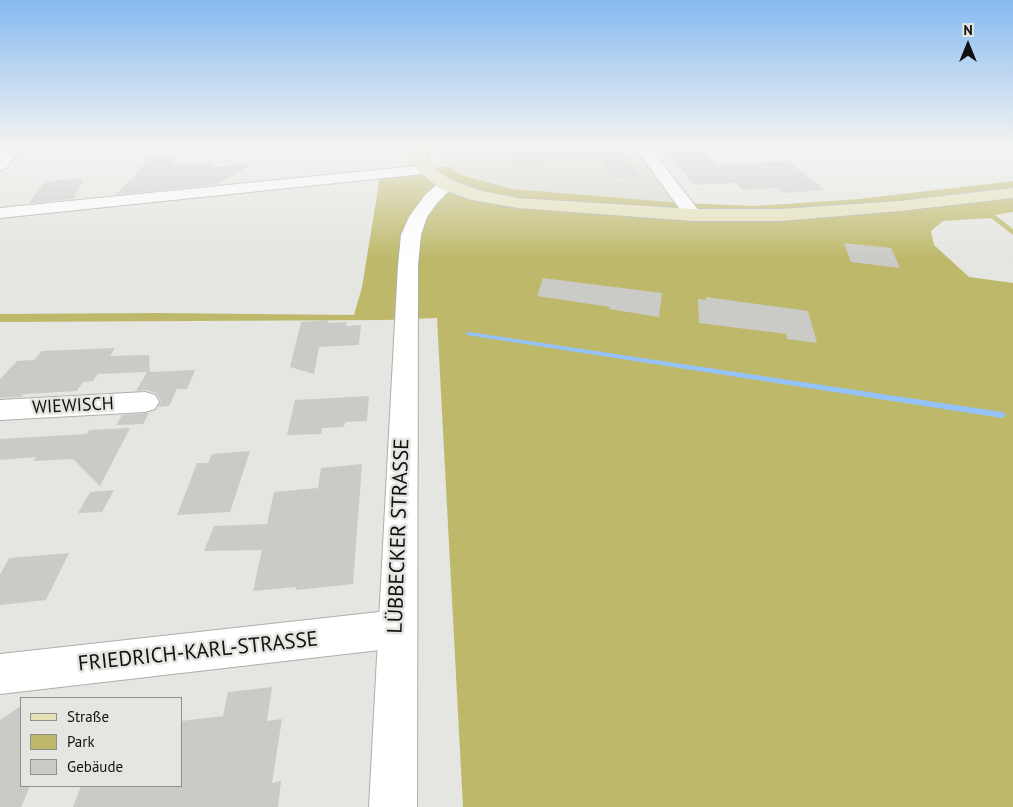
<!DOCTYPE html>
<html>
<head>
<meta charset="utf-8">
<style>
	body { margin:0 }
	#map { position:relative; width:1013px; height:807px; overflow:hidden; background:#e5e5e1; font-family:"PT Sans",sans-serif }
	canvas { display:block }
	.legend { position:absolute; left:20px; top:697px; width:162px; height:90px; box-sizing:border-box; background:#e5e5e1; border:1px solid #90908d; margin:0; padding:6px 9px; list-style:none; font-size:15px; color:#111110 }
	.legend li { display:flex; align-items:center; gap:10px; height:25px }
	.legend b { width:25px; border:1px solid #90908d }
	.north { position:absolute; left:943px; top:20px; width:50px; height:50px; -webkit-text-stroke:4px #e5e5e1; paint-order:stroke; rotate:0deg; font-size:14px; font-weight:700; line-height:20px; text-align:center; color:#111110 }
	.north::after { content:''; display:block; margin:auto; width:18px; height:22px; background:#111110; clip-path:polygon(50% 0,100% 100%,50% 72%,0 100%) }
</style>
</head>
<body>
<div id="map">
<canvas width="1013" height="807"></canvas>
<ul class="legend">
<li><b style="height:6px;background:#e4e2b6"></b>Straße</li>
<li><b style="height:14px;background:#beb96a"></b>Park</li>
<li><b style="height:14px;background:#cacac7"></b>Gebäude</li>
</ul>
<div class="north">N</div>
</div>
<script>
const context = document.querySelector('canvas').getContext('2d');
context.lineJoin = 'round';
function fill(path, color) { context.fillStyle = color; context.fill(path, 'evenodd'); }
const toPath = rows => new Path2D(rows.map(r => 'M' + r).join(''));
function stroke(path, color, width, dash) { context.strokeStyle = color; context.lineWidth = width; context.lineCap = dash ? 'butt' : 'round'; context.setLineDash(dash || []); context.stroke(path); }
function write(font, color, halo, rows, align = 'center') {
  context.font = font + ' "PT Sans",sans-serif'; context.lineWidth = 5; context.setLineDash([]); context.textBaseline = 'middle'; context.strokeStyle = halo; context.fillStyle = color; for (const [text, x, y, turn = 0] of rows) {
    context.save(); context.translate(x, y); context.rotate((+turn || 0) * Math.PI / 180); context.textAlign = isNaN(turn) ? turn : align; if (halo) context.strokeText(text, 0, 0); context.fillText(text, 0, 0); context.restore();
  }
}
fill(toPath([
	[441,146,639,146,683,203,512,189,461,175,453,170,449,166]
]), '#dadacf');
fill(toPath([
	[449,166,461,175,512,189,683,203,755,206,859,199,1013,181,1013,212,995,215,1013,229,1013,235,991,218,943,221,931,231,934,245,969,277,1013,283,1013,807,463,807,437,318,385,320,0,322,0,314,156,313,354,315,362,287,380,177]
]), '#beb96a');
fill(toPath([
	[469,332,1002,412,1004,413,1006,415,1004,417,1002,418,467,335,466,334,467,333,469,332]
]), '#94c3fc');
fill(toPath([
	[506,146,621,146,641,176,612,178,602,162,512,166],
	[662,146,699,146,717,165,789,161,825,190,782,193,776,188,743,190,736,183,694,185],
	[178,153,173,165,214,162,213,167,255,163,217,184,115,195,138,173,150,155],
	[77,178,77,180,84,179,73,199,29,203,45,182],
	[844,243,891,248,900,268,851,262],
	[543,278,662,293,659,317,609,309,610,307,537,296],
	[706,297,808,311,817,343,787,339,786,334,699,323,698,299,706,300],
	[329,320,328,323,347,322,346,326,361,325,359,345,319,347,314,374,290,367,301,322],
	[115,348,110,356,149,355,150,372,195,370,187,389,177,389,169,406,158,407,161,401,156,393,146,390,136,391,147,372,98,374,93,381,83,382,77,391,23,394,21,397,0,398,0,379,17,361,34,360,42,351],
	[369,396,367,421,346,422,343,427,322,428,321,434,287,435,295,400],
	[149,413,143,424,116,425,122,415],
	[130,428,100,486,73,459,33,461,36,457,0,460,0,439,87,434,89,430],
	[250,451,230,512,177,515,197,463,208,463,212,454],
	[362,464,353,584,296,590,296,587,253,591,262,550,204,551,214,526,267,524,274,492,318,488,321,468],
	[114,490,102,512,78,513,90,492],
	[69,553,46,600,0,605,0,575,9,558],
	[272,687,267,721,282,719,272,783,281,781,278,807,73,807,81,786,181,786,181,721,223,716,228,692],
	[21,706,21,786,30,786,21,807,0,807,0,720]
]), '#cacac7');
const minor = toPath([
	[8,146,23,146,6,168,0,170,0,155,8,146],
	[634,146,649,146,699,211,702,215,699,219,693,221,687,219,634,146],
	[426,165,432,167,434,170,432,173,0,218,0,208,426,165],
	[145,392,155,395,159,402,155,409,145,412,0,420,0,400,145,392],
	[397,610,411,615,416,629,411,643,397,648,0,694,0,654,397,610]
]);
const tertiary = toPath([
	[447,180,453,181,455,185,437,203,427,217,421,235,418,265,417,807,369,807,398,265,401,235,409,217,425,195,441,181,447,180]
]);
const secondary = toPath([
	[410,146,425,146,428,160,432,167,453,181,482,191,518,198,693,209,781,209,900,201,1013,188,1013,198,900,211,781,221,693,221,518,208,472,200,441,189,420,173,412,160,410,146]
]);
stroke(minor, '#aeaeab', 2);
stroke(tertiary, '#aeaeab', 2);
stroke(secondary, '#aeaeab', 2);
fill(minor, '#fff');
fill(tertiary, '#fff');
fill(secondary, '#e4e2b6');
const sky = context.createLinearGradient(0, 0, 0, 259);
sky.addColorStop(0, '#86baf0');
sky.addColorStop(0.56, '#f3f3f2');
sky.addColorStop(1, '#f3f3f200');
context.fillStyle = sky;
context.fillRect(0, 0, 1013, 259);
write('18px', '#111110', '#e5e5e1', [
	["WIEWISCH",73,406,-3]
]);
write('21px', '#111110', '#e5e5e1', [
	["LÜBBECKER STRASSE",399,536,-88],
	["FRIEDRICH-KARL-STRASSE",198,652,-6]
]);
</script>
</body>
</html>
